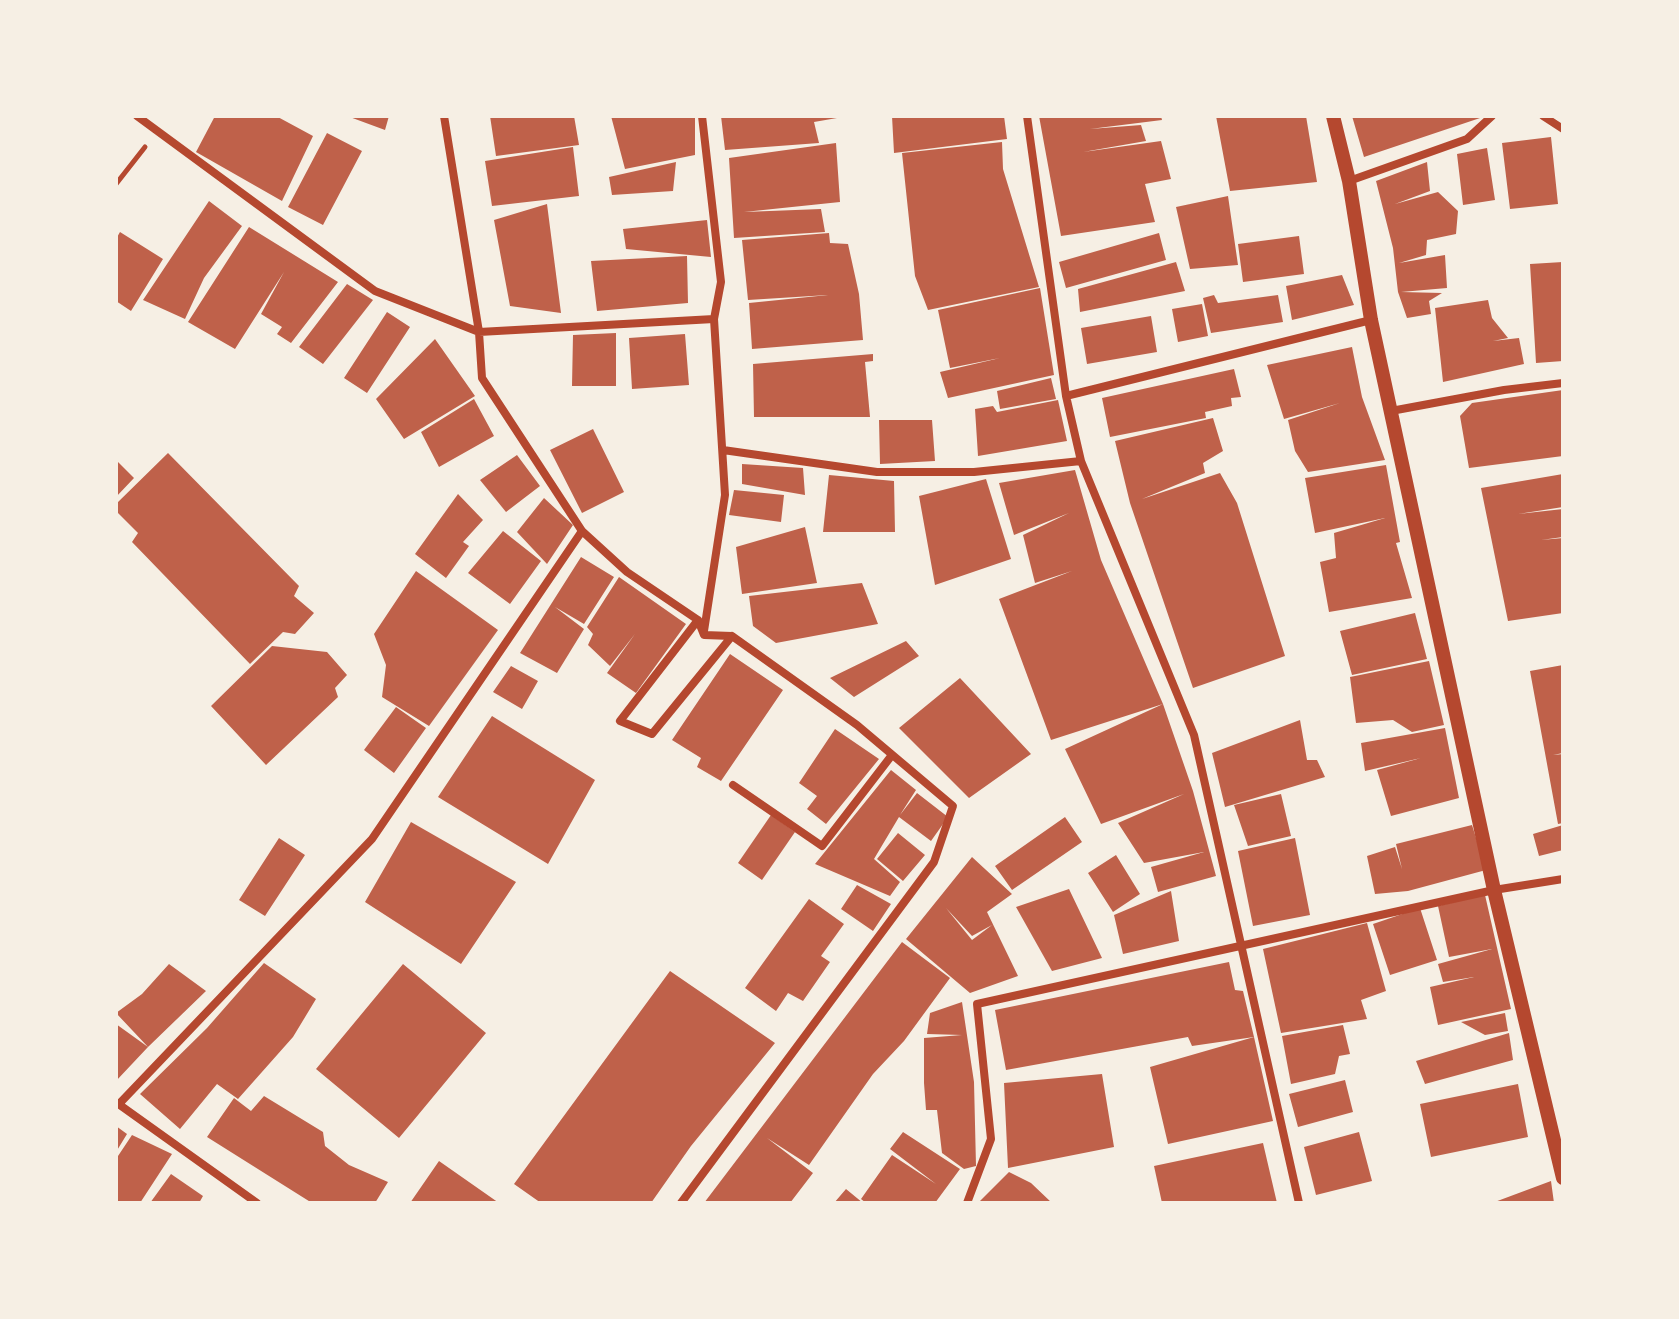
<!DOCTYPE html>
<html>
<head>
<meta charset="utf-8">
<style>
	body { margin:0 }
	#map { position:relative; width:1679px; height:1319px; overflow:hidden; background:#f6efe4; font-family:"Noto Sans",sans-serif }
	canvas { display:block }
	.frame { position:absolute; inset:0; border:118px solid #f6efe4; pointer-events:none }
</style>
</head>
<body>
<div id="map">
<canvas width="1679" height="1319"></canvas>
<div class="frame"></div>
</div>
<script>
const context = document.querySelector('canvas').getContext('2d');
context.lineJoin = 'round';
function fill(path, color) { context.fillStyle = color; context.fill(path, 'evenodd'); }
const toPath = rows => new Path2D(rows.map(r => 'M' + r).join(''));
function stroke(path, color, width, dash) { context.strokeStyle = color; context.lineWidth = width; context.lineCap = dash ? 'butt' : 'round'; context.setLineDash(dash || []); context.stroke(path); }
fill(toPath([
	[215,116,276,116,313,136,282,201,196,152],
	[347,116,389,116,385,130],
	[490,116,574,116,579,145,496,156],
	[611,116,695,116,695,155,625,169],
	[721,116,837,116,837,118,814,122,819,143,725,150],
	[892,116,1004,116,1007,139,894,153],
	[1039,116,1161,116,1162,120,1090,129,1141,125,1146,141,1083,152,1161,141,1171,179,1145,184,1155,222,1061,236],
	[1216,116,1306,116,1317,182,1230,191],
	[1352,116,1486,116,1364,157],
	[327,133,362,151,323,225,288,207],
	[1551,137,1558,204,1510,209,1502,143],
	[1002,142,1003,169,1039,287,928,310,915,276,902,153],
	[836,143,840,202,744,212,821,209,825,232,734,238,729,158],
	[573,147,579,196,492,206,485,161],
	[1487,148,1495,200,1463,205,1457,154],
	[676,162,673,191,612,195,609,177],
	[1427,162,1430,191,1395,204,1438,192,1458,211,1456,234,1427,240,1426,255,1399,263,1445,255,1447,288,1401,292,1442,293,1429,301,1431,314,1407,318,1398,292,1393,248,1376,181],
	[1228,196,1238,265,1190,269,1176,207],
	[209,201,242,226,204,278,185,319,143,300],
	[547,204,561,313,510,306,494,220],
	[707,220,711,257,626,249,623,229],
	[249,227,338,282,291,343,277,334,282,327,261,314,284,272,235,349,188,322],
	[120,232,163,259,131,311,116,301,116,239],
	[829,233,830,243,848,244,859,294,863,340,752,349,749,303,828,295,748,300,742,240],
	[1159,233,1166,260,1066,288,1059,262],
	[1299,236,1304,274,1243,282,1238,244],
	[687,256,688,303,597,311,591,261],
	[1176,262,1185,291,1080,312,1078,289],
	[1563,262,1563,361,1536,363,1530,264],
	[1342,275,1354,305,1292,320,1286,286],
	[347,284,373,300,323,364,299,347],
	[1040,288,1054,375,948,398,940,372,1000,358,950,368,938,310],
	[1214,295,1218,303,1278,295,1283,322,1211,333,1203,298],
	[1488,300,1492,318,1508,338,1493,341,1519,338,1524,364,1443,382,1435,308],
	[1202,304,1208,336,1178,342,1172,309],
	[387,312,410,327,367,393,344,378],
	[1151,316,1157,352,1087,364,1081,328],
	[616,333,616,386,572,386,573,335],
	[685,334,689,385,632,389,629,338],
	[435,339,475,396,404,439,376,399],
	[1352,347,1362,397,1385,460,1308,472,1295,451,1288,420,1340,403,1284,419,1267,365],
	[873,354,873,361,865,362,870,417,754,417,753,364],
	[1234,369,1241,397,1231,398,1232,406,1205,412,1206,418,1110,437,1102,398],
	[1051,378,1056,399,1000,409,997,391],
	[1563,390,1563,456,1469,468,1460,416,1472,403],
	[474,399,494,436,439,467,421,432],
	[1058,400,1067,441,978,456,975,409,993,406,997,412],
	[1213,418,1223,451,1203,463,1205,473,1142,499,1220,473,1237,503,1285,656,1193,688,1130,503,1115,441],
	[879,420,932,420,935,461,880,464],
	[593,429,624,492,582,513,550,450],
	[168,453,299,586,294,596,314,613,295,634,283,632,250,664,132,542,138,533,116,511,116,504],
	[517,455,540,486,506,512,480,480],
	[116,460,134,478,116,497],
	[742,464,803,468,805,495,742,484],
	[1386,465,1400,542,1396,543,1412,598,1329,612,1320,562,1336,558,1334,533,1385,518,1315,533,1305,478],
	[1075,470,1101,560,1163,704,1051,740,999,599,1072,571,1035,583,1023,535,1069,513,1014,535,999,483],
	[1563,474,1563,507,1518,514,1563,509,1563,537,1541,540,1563,538,1563,613,1508,621,1481,488],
	[829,475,894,481,895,532,823,532],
	[986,479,1011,559,935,585,919,496],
	[734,490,784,495,781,522,729,515],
	[458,494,483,520,463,542,469,546,446,578,415,554],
	[544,498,573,525,547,564,517,532],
	[805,527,817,583,742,594,736,547],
	[503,531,541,561,510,604,468,573],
	[581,557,614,577,584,624,555,607,584,629,557,673,520,653],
	[416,571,498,630,429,726,382,697,386,665,374,634],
	[619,577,686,624,636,693,607,673,635,634,610,666,588,645,593,634,587,627],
	[862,583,878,624,776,643,753,626,749,596],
	[1415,613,1427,659,1352,675,1340,631],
	[906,641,919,656,854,697,830,678],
	[272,646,327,652,347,675,335,688,338,697,266,765,211,706],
	[730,654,783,690,721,781,697,767,701,758,672,740],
	[1429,661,1444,725,1412,732,1393,720,1356,723,1350,677],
	[1563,665,1563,753,1553,755,1563,754,1563,823,1558,824,1530,671],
	[511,666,538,681,522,709,493,692],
	[960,678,1031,754,969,798,899,728],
	[1163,704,1193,791,1216,876,1158,892,1151,867,1204,852,1144,863,1118,823,1184,794,1101,824,1065,749],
	[396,707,426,728,394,773,364,750],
	[492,716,595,780,548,864,438,797],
	[1300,720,1307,760,1317,760,1325,777,1225,807,1212,753],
	[1445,728,1459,798,1391,816,1377,770,1421,758,1365,771,1361,743],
	[835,729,879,759,826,824,807,809,817,796,799,783],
	[891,770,916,790,900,815,917,793,948,817,931,841,899,817,874,859,900,882,890,896,815,864],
	[1281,794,1291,836,1248,846,1234,805],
	[771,815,795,832,762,880,738,863],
	[1065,817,1082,842,1012,890,995,866],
	[411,822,516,882,461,964,365,902],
	[1472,825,1486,870,1408,891,1375,894,1367,856,1395,847,1402,869,1396,844],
	[1563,825,1563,850,1539,856,1533,834],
	[898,833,925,855,903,881,877,859],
	[279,838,305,855,265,916,239,900],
	[1295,838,1310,915,1253,926,1238,851],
	[1116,855,1140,894,1113,912,1088,873],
	[972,857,1012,894,987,912,1018,976,970,993,906,939],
	[946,908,972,936,992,925,972,940],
	[857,885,891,904,873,931,841,909],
	[1069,889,1102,958,1052,971,1016,907],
	[1171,891,1179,941,1123,954,1114,915],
	[1485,895,1511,1009,1438,1025,1430,987,1474,977,1443,982,1438,964,1492,949,1449,957,1438,906],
	[809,899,844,924,821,956,830,962,803,1001,788,993,776,1011,745,988],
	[1420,908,1437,960,1390,975,1373,924],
	[1367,923,1386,991,1361,1000,1367,1019,1281,1033,1263,949],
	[902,942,950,978,904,1041,873,1074,809,1165,767,1138,813,1173,790,1203,704,1203],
	[1229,962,1235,990,1243,991,1254,1037,1192,1046,1188,1037,1006,1070,995,1010],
	[264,963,316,999,293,1037,238,1099,217,1084,180,1129,140,1094,207,1028],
	[169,964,206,991,148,1047,116,1013,142,994],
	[403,964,486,1033,399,1138,316,1069],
	[670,971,775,1043,691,1146,651,1203,541,1203,514,1184],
	[962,1002,974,1082,976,1166,964,1169,942,1153,937,1110,926,1110,924,1083,924,1038,962,1035,927,1034,930,1013],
	[1505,1013,1508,1031,1485,1035,1461,1022],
	[116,1024,148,1047,116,1081],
	[1343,1025,1350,1054,1339,1056,1335,1074,1291,1084,1282,1036],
	[1509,1033,1513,1060,1425,1084,1416,1061],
	[1254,1037,1273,1121,1168,1144,1150,1067],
	[1102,1074,1114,1147,1008,1168,1004,1083],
	[1345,1080,1353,1112,1298,1127,1289,1094],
	[1518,1084,1528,1137,1431,1157,1420,1104],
	[264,1096,323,1132,325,1146,349,1165,388,1182,375,1203,312,1203,207,1137,234,1098,251,1111],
	[116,1126,127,1134,116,1152],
	[903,1132,960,1169,935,1203,866,1203,861,1199,892,1155,936,1184,890,1149],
	[1359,1132,1372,1181,1316,1195,1304,1147],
	[132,1135,172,1154,140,1203,116,1203,116,1159],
	[1263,1143,1277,1203,1162,1203,1154,1166],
	[439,1161,499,1203,410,1203],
	[1009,1172,1031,1183,1052,1203,978,1203],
	[171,1174,203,1196,199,1203,150,1203],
	[1551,1181,1554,1203,1492,1203],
	[846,1189,863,1203,834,1203]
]), '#bf614a');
stroke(toPath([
	[116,184,145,147]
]), '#b5482f', 5);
stroke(toPath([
	[137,116,375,291,479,332,714,319],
	[444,116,479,332,482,378,582,531,627,572,698,620,704,635,732,636,857,725,953,806,934,862,681,1203],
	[702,116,721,282,714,319,725,495,704,631],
	[1027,116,1066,396,1081,461,1194,735,1299,1203],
	[1543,116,1563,129],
	[1349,181,1467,139,1492,116],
	[1066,396,1371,320],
	[1391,411,1504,390,1563,383],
	[723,450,877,472,974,472,1081,461],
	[698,620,620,721,652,734,732,636],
	[733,785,822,846,892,755],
	[117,1103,257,1203],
	[119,1104,372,839,582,531],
	[967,1203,991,1139,977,1004,1494,890,1563,879]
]), '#b5482f', 8);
stroke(toPath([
	[1333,116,1349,181,1371,320,1494,890,1563,1178]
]), '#b5482f', 14);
</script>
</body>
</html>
